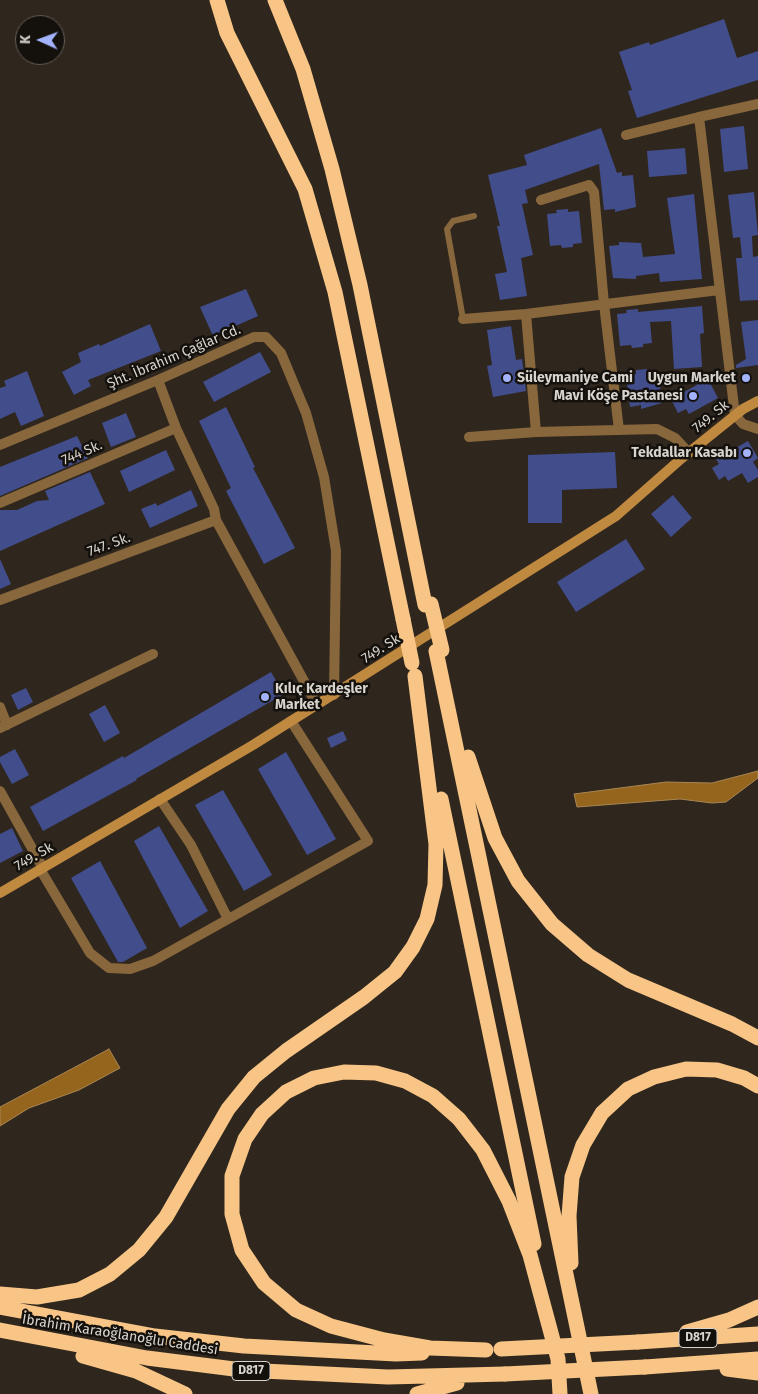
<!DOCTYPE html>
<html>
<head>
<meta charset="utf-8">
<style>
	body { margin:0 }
	#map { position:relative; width:758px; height:1394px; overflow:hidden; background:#2f271e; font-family:"Fira Sans",sans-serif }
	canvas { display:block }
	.north { position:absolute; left:15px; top:15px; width:50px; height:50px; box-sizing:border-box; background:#14100c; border:1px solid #625e59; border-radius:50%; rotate:272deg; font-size:14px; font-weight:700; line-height:20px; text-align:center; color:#d8d3cd }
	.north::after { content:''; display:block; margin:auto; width:18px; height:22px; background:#a2b2fd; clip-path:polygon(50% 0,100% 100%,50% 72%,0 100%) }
</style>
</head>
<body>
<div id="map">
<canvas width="758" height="1394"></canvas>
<div class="north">K</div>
</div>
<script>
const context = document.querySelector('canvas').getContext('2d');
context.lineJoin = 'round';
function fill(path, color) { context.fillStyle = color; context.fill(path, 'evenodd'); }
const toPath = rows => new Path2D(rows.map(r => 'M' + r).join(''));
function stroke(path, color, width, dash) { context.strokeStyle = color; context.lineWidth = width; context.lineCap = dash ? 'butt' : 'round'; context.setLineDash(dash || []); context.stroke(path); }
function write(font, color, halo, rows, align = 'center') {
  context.font = font + ' "Fira Sans",sans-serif'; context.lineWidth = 5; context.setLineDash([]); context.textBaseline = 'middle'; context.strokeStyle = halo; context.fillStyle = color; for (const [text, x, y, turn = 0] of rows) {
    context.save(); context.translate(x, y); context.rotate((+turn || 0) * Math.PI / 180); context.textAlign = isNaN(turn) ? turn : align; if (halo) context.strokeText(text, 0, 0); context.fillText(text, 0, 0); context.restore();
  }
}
const water = toPath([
	[758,771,758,778,726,802,712,803,680,799,577,807,574,794,666,782,712,783,758,771],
	[109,1049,120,1068,79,1090,29,1108,0,1126,0,1107,109,1049]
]);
fill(water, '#95651e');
stroke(water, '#a98652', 1);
fill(toPath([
	[724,19,737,58,758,51,758,80,637,118,628,91,632,90,619,52,649,42,650,45],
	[744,126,748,169,724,172,720,129],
	[601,128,617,173,622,172,622,176,633,175,636,207,615,212,615,209,604,210,599,164,525,190,528,203,522,204,533,255,521,258,527,296,500,300,495,274,507,272,497,226,500,226,488,175,527,165,524,155],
	[685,148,687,174,649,177,647,151],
	[754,192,758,235,752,236,753,257,758,256,758,300,740,301,736,258,742,258,740,237,733,238,728,195],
	[694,194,702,279,660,282,659,273,636,276,636,279,613,278,609,246,619,245,619,242,641,243,643,257,675,254,667,198],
	[568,209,568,212,579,211,582,243,573,244,573,247,562,248,561,245,550,246,547,214,557,213,556,210],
	[246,289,258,316,213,336,200,307],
	[702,306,704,333,700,334,702,367,674,369,671,321,650,322,652,343,643,344,643,347,632,348,631,345,620,346,617,314,627,313,626,310,638,309,638,312],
	[758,320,758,365,736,368,736,365,746,359,741,322],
	[150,324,161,351,88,380,91,386,74,395,62,372,81,362,78,353,99,344,100,346],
	[511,326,516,360,522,359,526,391,493,397,487,366,492,365,487,330],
	[260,352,271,372,214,402,203,382],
	[647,369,648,372,658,371,662,403,641,409,641,405,630,407,626,375,636,374,636,370],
	[27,371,44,416,21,426,15,412,0,419,0,388,6,386,4,381],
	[708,379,718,398,689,414,686,409,678,413,671,399],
	[226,407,255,467,253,468,295,548,264,564,226,491,231,488,199,421],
	[126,413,136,437,111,447,102,423],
	[77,436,88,458,0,496,0,467],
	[748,441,758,458,753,462,758,470,758,477,748,483,742,473,728,481,725,476,719,480,712,468,719,464,716,459],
	[166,450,175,470,129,492,120,471],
	[615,452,617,488,562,490,562,523,528,523,528,455],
	[90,472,105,504,0,551,0,510,17,510,37,501,49,500,45,491],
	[191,490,198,506,150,528,141,509,156,503,157,506],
	[673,495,692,518,671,537,651,514],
	[626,539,645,569,576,612,557,582],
	[0,559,11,584,0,589],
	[271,672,284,694,136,779,137,780,43,831,30,807,123,756,124,758],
	[26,688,33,702,18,710,11,695],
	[105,705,120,733,104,742,89,714],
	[343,731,347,740,331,748,327,738],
	[15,749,29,775,12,784,0,762,0,757],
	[286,752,336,839,307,855,258,769],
	[223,790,272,875,244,891,195,805],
	[159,826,208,911,180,928,134,841],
	[12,828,23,851,0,863,0,834],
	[100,861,147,948,123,962,118,962,71,878]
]), '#424d8c');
stroke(toPath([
	[463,319,447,229,453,221,474,216]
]), '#89673c', 6);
stroke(toPath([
	[758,104,699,117,735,415,743,424,758,429],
	[626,135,699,117],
	[541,200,589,185,594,192,604,304,619,430],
	[526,314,536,432],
	[463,319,526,314,719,290],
	[469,437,536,432,657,429,675,438,689,453],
	[0,445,158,380,254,337,266,337,281,353,306,413,324,477,336,551,334,695],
	[0,503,176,428],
	[216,520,317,705],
	[0,600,216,520,214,509,176,428,158,380],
	[0,707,7,725],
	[0,728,153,654],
	[0,791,43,868],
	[160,799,191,845,228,919],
	[40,869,90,953,109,968,130,969,153,961,368,841,291,721]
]), '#89673c', 10);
stroke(toPath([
	[0,893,253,745,616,516,682,458,743,409,758,401]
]), '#c08940', 10);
stroke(toPath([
	[217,0,227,33,305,189,335,292,403,619],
	[275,0,303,69,332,169,360,285,425,605],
	[436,651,591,1394],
	[468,757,495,838,518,881,552,924,588,955,628,980,732,1024,758,1038],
	[441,799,534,1244],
	[571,1263,569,1216,572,1177,583,1145,602,1113,628,1089,654,1077,686,1069,717,1070,744,1078,758,1086],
	[0,1294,37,1297,79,1290,110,1274,139,1250,166,1217,228,1109,254,1077,286,1051,364,997,395,972,413,947,427,919,435,885,436,844,415,676],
	[0,1307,155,1336,244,1346,396,1354,422,1353],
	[0,1330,147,1358,242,1370,388,1377,505,1374],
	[687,1332,729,1320,758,1307],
	[638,1342,758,1334],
	[486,1350,430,1348,384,1340,331,1326,296,1310,264,1283,242,1250,232,1214,232,1176,245,1139,262,1114,286,1092,314,1078,344,1072,376,1073,405,1081,433,1096,459,1119,483,1150,509,1201,530,1255,558,1359,560,1394],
	[83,1356,136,1371,185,1394],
	[645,1367,758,1359],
	[727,1369,758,1373],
	[417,1394,457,1383]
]), '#f8c586', 15);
stroke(toPath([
	[431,604,442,650],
	[403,619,412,663],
	[501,1349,638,1342],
	[505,1374,645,1367]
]), '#f8c586', 15);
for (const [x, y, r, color] of [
	[507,378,5,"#a2b2fd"],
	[746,378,5,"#a2b2fd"],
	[693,396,5,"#a2b2fd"],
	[747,453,5,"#a2b2fd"],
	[265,697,5,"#a2b2fd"]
]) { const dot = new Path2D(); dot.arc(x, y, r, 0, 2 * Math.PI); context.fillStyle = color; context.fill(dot); stroke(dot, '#14100c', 2); }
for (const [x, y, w] of [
	[698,1338,38],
	[251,1371,38]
]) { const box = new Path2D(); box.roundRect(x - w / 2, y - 9.5, w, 19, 4); context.fillStyle = '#14100c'; context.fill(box); stroke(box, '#d8d3cd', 1); }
write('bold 12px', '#d8d3cd', null, [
	["D817",698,1338],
	["D817",251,1371]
]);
write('14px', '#d8d3cd', '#14100c', [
	["Şht. İbrahim Çağlar Cd.",174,357,-23],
	["749. Sk",711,417,-39],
	["744 Sk.",82,453,-23],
	["747. Sk.",109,545,-20],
	["749. Sk",381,649,-32],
	["749. Sk",34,857,-30],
	["İbrahim Karaoğlanoğlu Caddesi",120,1335,9]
]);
write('bold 14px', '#d8d3cd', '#14100c', [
	["Süleymaniye Cami",517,378,"left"],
	["Uygun Market",736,378],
	["Mavi Köşe Pastanesi",683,396],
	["Tekdallar Kasabı",737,453],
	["Kılıç Kardeşler",275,689,"left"],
	["Market",275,705,"left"]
], 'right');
</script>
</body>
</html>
